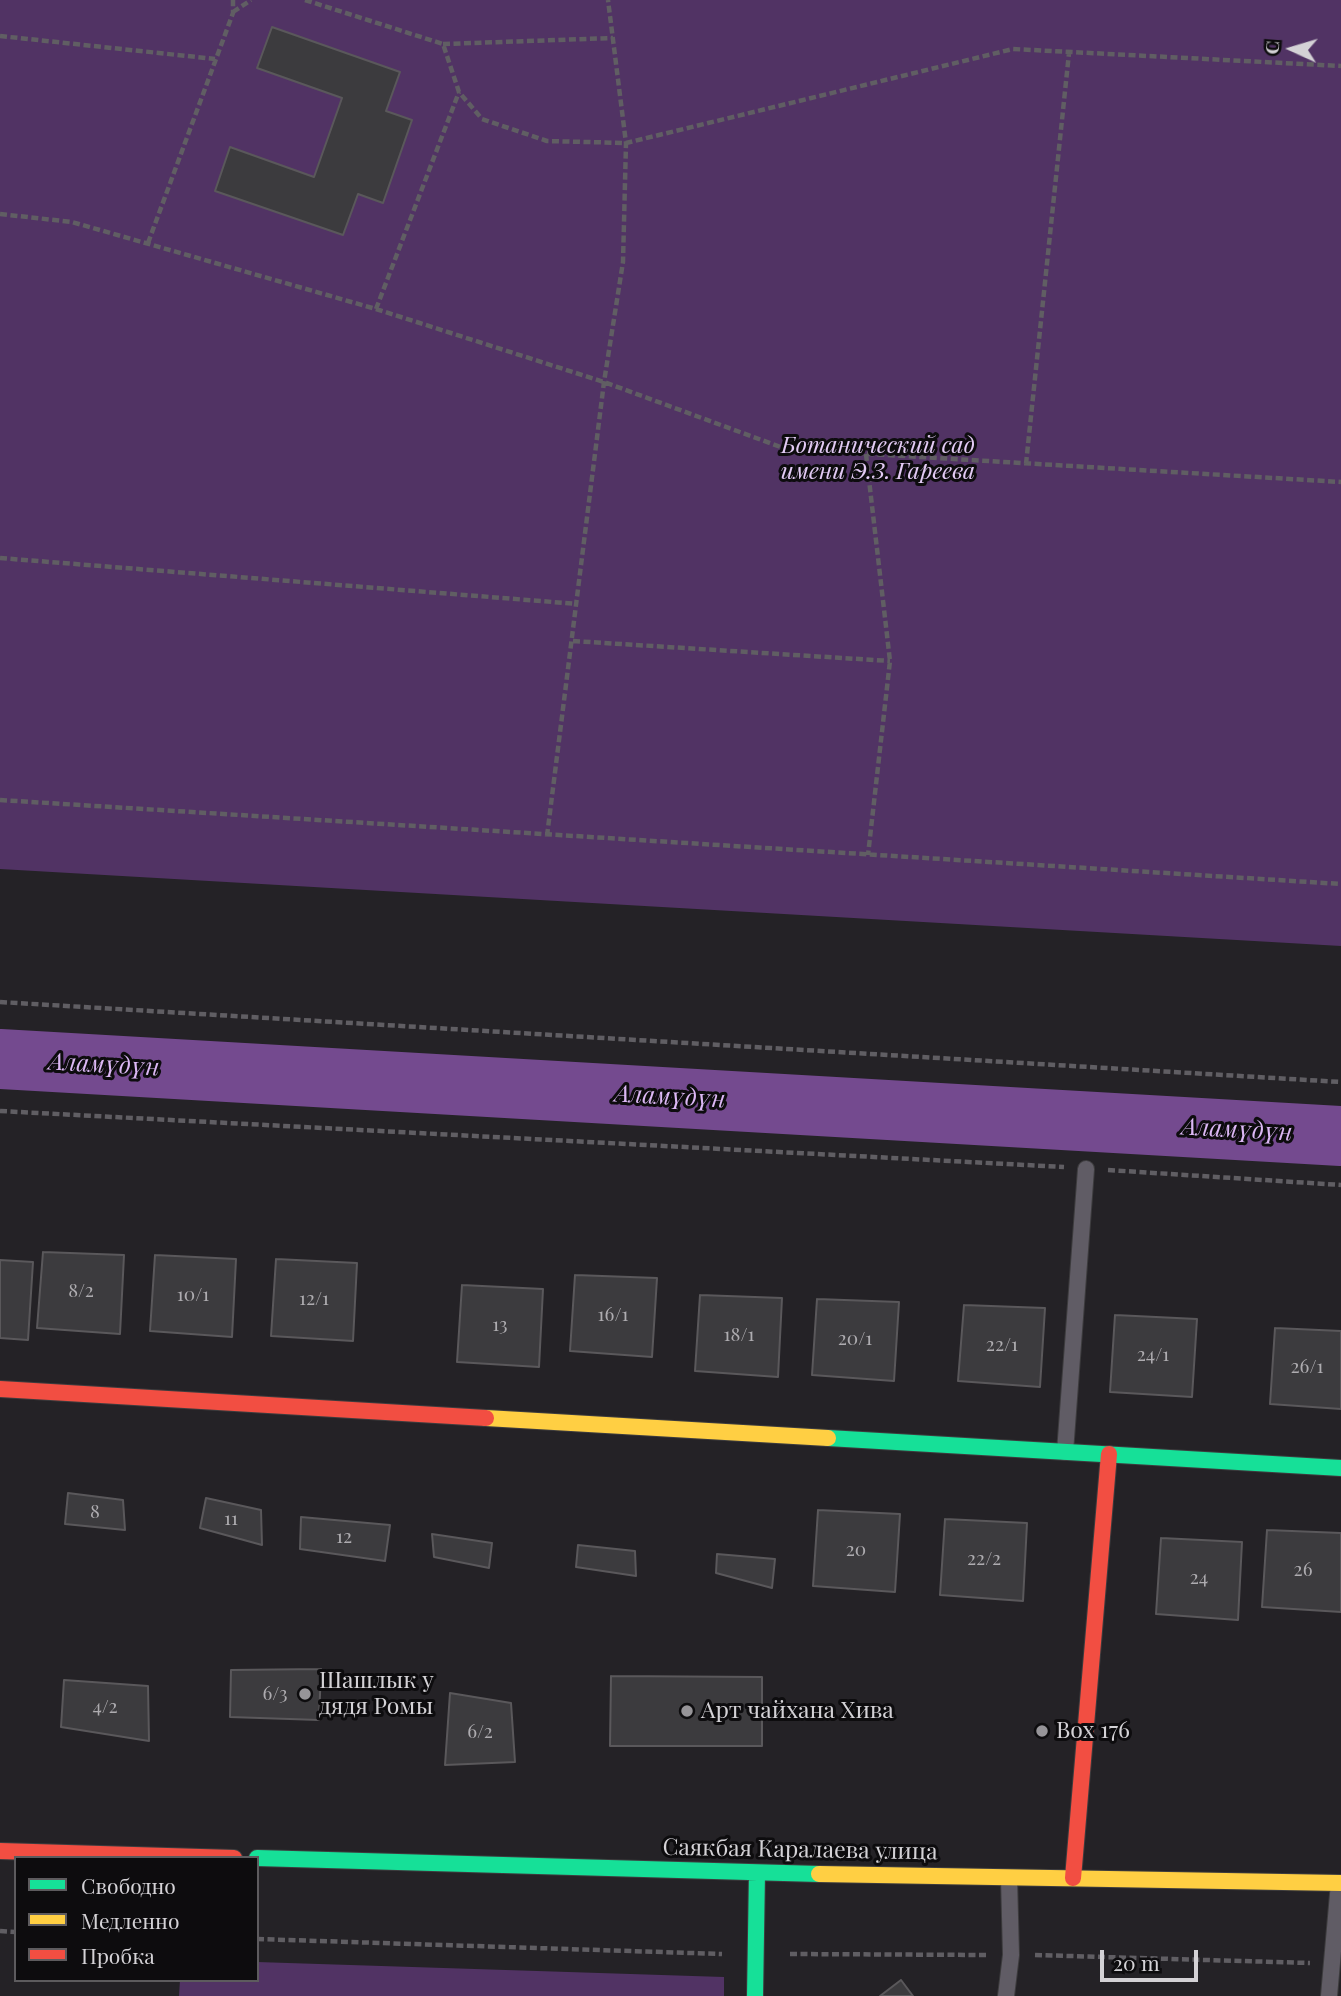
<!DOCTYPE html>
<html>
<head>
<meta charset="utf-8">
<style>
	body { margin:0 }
	#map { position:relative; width:1341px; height:1996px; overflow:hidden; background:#242226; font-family:"Playfair Display",serif }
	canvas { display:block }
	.legend { position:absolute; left:14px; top:1856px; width:245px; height:126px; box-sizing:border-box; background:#0d0c0e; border:2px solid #5d5b5e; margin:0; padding:9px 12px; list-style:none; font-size:21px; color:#d4d2d6 }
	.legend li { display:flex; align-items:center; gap:14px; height:35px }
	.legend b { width:35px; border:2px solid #5d5b5e }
	.north { position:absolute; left:1257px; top:14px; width:70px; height:70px; -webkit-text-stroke:5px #0d0c0e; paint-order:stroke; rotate:274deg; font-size:19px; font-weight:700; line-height:28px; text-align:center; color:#d4d2d6 }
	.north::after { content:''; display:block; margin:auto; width:24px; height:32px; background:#d4d2d6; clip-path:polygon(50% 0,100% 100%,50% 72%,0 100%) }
	.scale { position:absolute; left:1100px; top:1950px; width:98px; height:32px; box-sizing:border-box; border:4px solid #d4d2d6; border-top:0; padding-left:9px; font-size:21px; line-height:24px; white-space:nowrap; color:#d4d2d6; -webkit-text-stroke:5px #0d0c0e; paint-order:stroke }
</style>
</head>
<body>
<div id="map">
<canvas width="1341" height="1996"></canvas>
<ul class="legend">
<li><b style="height:9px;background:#16e098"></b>Свободно</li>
<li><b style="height:9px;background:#ffcf43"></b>Медленно</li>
<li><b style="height:9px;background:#f24e42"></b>Пробка</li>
</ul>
<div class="north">С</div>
<div class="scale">20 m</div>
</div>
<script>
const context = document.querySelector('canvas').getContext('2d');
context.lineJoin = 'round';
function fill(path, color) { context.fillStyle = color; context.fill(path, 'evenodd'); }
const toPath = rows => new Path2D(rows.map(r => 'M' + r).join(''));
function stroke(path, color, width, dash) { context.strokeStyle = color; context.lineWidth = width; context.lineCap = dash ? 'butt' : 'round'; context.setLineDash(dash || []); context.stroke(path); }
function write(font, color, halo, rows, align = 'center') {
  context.font = font + ' "Playfair Display",serif'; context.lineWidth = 6; context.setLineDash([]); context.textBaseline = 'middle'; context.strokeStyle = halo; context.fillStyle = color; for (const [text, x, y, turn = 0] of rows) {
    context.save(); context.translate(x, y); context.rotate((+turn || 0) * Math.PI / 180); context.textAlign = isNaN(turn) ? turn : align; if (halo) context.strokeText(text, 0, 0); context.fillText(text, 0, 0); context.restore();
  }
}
fill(toPath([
	[0,0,1341,0,1341,946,0,869],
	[257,1962,724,1977,724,1996,179,1996,180,1980,257,1980]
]), '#513364');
stroke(toPath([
	[0,1059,1341,1136]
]), '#744a8f', 60);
const building = toPath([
	[272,27,400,72,386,111,412,120,383,203,358,194,343,235,215,191,230,147,314,177,342,98,257,68,272,27],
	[43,1252,124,1255,120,1334,37,1328,43,1252],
	[155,1255,236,1259,232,1337,150,1331,155,1255],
	[276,1259,357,1263,353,1341,271,1336,276,1259],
	[0,1260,33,1262,28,1340,0,1338,0,1260],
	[575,1275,657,1278,652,1357,570,1351,575,1275],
	[462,1285,543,1289,539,1367,457,1362,462,1285],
	[700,1295,782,1298,778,1377,695,1371,700,1295],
	[817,1299,899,1302,894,1381,812,1375,817,1299],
	[964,1305,1045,1308,1040,1387,958,1381,964,1305],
	[1115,1315,1197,1319,1192,1397,1110,1392,1115,1315],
	[1275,1328,1341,1331,1341,1409,1270,1404,1275,1328],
	[68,1493,123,1500,125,1530,65,1524,68,1493],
	[206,1498,261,1510,262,1545,200,1528,206,1498],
	[818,1510,900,1514,895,1592,813,1586,818,1510],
	[301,1517,390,1525,385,1561,300,1549,301,1517],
	[945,1519,1027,1523,1023,1601,940,1595,945,1519],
	[1267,1530,1341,1533,1341,1612,1262,1607,1267,1530],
	[432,1534,492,1543,489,1568,434,1557,432,1534],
	[1161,1538,1242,1542,1238,1620,1156,1614,1161,1538],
	[578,1545,635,1551,636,1576,576,1567,578,1545],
	[717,1554,775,1559,772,1588,716,1573,717,1554],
	[321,1669,319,1720,230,1717,231,1670,321,1669],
	[611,1676,762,1677,762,1746,610,1746,611,1676],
	[64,1680,148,1686,149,1741,61,1727,64,1680],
	[450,1693,511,1703,515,1762,445,1765,450,1693],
	[901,1980,913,1996,880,1996,901,1980]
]);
fill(building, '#3c3b3e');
stroke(building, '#5a585b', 2);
const lane = toPath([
	[1065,1452,1086,1169],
	[1006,1996,1011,1955,1009,1878],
	[1329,1996,1339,1883]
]);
const fast = toPath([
	[828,1438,1341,1468],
	[257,1858,819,1874],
	[755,1996,757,1873]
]);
const slow = toPath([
	[486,1418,828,1438],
	[819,1874,1341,1883]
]);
const jam = toPath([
	[0,1389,486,1418],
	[0,1851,234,1858],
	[1073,1878,1109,1454]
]);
stroke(lane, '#3d3c3e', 18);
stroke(fast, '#3d3c3e', 18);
stroke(slow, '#3d3c3e', 18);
stroke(jam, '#3d3c3e', 18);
stroke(toPath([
	[305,0,443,44,459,92,482,119,547,141,626,143,1013,49,1341,66],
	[233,12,251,0],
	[0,36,215,59],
	[443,44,613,38],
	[0,214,72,222,376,309,604,382,786,449,1341,482],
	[148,243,233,13,233,0],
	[376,309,459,92],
	[866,454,890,661,868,855],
	[1026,464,1069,53],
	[0,558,578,604],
	[573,641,890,661],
	[0,800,1341,884],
	[547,836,604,382,623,262,626,143,608,0],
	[0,1002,1341,1082],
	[0,1111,1064,1167],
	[1108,1170,1341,1185],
	[0,1931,16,1932],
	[257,1939,722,1954],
	[790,1954,988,1955],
	[1035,1955,1310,1963]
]), '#605e63', 4.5, [7, 3.5]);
stroke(lane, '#605c65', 16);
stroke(fast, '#16e098', 16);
stroke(slow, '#ffcf43', 16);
stroke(jam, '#f24e42', 16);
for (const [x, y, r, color] of [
	[305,1694,7,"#969498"],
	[687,1711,7,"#969498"],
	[1042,1731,7,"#969498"]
]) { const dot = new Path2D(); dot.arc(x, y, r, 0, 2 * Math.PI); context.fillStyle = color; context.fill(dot); stroke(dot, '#0d0c0e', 2.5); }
write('19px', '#aeacb0', null, [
	["8/2",81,1291],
	["10/1",193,1295],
	["12/1",314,1299],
	["16/1",613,1315],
	["13",500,1325],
	["18/1",739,1335],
	["20/1",855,1339],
	["22/1",1002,1345],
	["24/1",1153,1355],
	["26/1",1307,1367],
	["8",95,1512],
	["11",231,1519],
	["12",344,1537],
	["20",856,1550],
	["22/2",984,1559],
	["26",1303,1570],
	["24",1199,1578],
	["6/3",275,1694],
	["4/2",105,1707],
	["6/2",480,1732]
]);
write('italic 23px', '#e3cbf5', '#0d0c0e', [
	["Ботанический сад",878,446],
	["имени Э.З. Гареева",878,472]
]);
write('23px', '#d4d2d6', '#0d0c0e', [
	["Шашлык у",319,1681],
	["дядя Ромы",319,1707],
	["Арт чайхана Хива",701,1711],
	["Box 176",1056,1731]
], 'left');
write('23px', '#d4d2d6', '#0d0c0e', [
	["Саякбая Каралаева улица",800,1850,1]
]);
write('italic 24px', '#dcb8f5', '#0d0c0e', [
	["Аламүдүн",104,1065,3],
	["Аламүдүн",670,1097,3],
	["Аламүдүн",1237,1130,3]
]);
</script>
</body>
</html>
